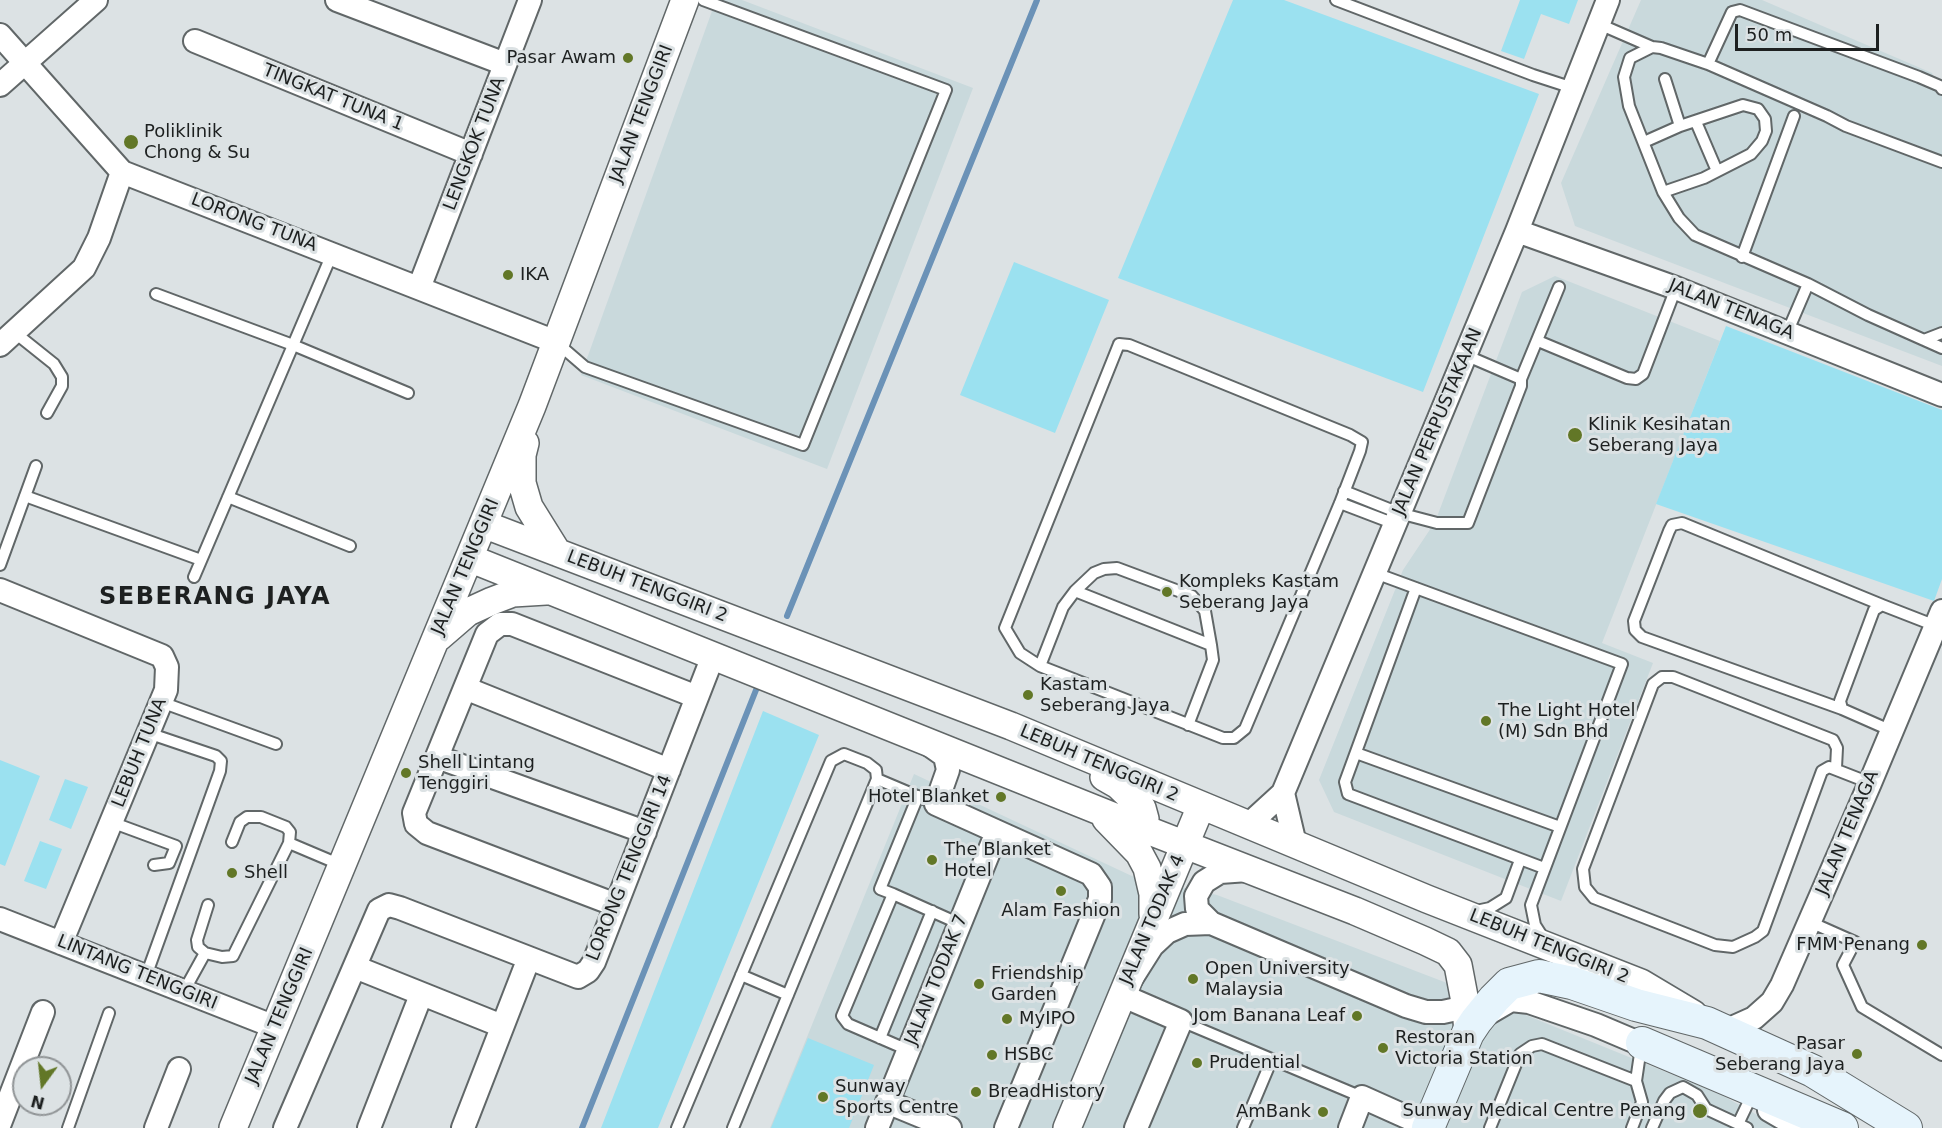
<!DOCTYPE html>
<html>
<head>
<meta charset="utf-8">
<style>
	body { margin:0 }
	#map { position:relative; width:1942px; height:1128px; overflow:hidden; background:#dce2e4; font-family:"DejaVu Sans",sans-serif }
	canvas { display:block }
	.north { position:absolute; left:12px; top:1056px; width:60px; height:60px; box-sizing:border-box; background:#dce2e4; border:2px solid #909496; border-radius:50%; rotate:195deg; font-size:16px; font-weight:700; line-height:24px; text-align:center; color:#1d2020 }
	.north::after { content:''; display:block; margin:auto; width:21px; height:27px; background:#627727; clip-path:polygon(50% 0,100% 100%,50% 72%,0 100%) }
	.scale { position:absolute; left:1735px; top:24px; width:144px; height:27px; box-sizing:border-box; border:3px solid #1d2020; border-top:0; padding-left:8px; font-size:18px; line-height:21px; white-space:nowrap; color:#1d2020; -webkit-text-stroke:4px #dce2e4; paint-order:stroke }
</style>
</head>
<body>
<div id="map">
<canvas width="1942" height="1128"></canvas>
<div class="north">N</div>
<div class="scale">50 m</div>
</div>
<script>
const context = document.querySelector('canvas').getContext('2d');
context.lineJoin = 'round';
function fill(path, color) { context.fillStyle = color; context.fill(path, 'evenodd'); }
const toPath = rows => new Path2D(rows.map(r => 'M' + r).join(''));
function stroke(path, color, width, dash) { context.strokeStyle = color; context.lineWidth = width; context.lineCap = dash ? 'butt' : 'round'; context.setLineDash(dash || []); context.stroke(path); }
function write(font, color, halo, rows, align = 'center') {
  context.font = font + ' "DejaVu Sans",sans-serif'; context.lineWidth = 6; context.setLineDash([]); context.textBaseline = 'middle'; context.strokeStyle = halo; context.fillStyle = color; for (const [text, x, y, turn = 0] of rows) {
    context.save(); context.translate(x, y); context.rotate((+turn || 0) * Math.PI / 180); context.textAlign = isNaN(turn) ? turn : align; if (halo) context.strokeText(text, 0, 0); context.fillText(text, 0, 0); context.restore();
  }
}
fill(toPath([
	[716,0,742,0,973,88,827,469,581,375],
	[1641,0,1762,0,1932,73,1942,91,1942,366,1575,226,1561,183],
	[1555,276,1720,341,1602,643,1653,663,1561,901,1334,812,1319,780,1403,570,1435,522,1522,292],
	[914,774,1134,877,1217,895,1447,983,1720,1094,1780,1128,770,1128]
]), '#c9d9dc');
fill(toPath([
	[1233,0,1284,0,1539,94,1423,392,1118,278],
	[1520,0,1578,0,1569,24,1541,14,1524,59,1501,51],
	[1014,262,1109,300,1055,433,960,395],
	[1726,326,1942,410,1942,579,1934,601,1656,504],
	[763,711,819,735,658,1128,601,1128],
	[0,760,40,776,5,866,0,864],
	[65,779,88,787,71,829,49,820],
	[40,841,62,849,46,889,24,881],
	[808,1038,874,1065,849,1128,771,1128]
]), '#9be1f0');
stroke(toPath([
	[787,616,1037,0],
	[582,1128,758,685]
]), '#6b92b7', 6);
const service = toPath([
	[1336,0,1533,75,1573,88],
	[1599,24,1652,47,1661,48,1708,64,1827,116,1846,126,1942,162],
	[1652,47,1630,58,1624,77,1629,106,1663,192,1679,218,1695,235,1808,284,1868,315,1942,348],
	[1708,64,1732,12,1740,10,1919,77,1940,86,1942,89],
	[1665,79,1680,126],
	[1696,122,1717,171],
	[1644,142,1680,126,1743,105,1758,109,1765,119,1766,131,1762,141,1751,154,1704,178,1663,192],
	[1742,257,1794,116],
	[156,294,293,345,408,393],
	[14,332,54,364,62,377,62,386,47,413],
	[1787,333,1808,284],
	[1924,340,1942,333],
	[1538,341,1627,378,1636,379,1643,374,1676,288],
	[556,342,585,367,803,445,946,90,703,0],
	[1119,344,1129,345,1350,435,1362,442,1360,451,1340,503,1245,729,1234,738,1223,738,1040,666,1020,653,1005,628,1119,344],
	[1521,379,1559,287],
	[1344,491,1399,513,1437,523,1468,523,1521,386,1521,379,1465,355],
	[25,496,201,560],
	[228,497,350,546],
	[1340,503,1395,524],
	[0,565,36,466],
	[1375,573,1622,664,1531,905,1535,925,1544,939],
	[194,577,332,254],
	[1416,588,1345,782,1348,794,1544,868],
	[1075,591,1094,573,1104,569,1117,568,1192,596,1205,611,1211,645],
	[1040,666,1063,607,1075,591,1211,645,1213,660,1188,725],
	[161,702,276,744],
	[1842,709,1642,637,1635,630,1634,621,1669,531,1672,525,1682,523,1882,605],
	[1892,731,1842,709,1840,701,1874,610,1882,605,1936,626],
	[1356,753,1560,827],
	[1836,768,1837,748,1833,740,1673,677,1662,677,1653,684,1583,869,1585,887,1594,898,1715,945,1733,947,1755,937,1763,931,1822,771,1829,767,1870,783],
	[111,822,176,846,169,863,154,865],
	[289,843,341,865],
	[893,894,880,889,918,796],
	[208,905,197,940,198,947,205,953,222,957,233,956,289,843,290,832,286,827,261,817,247,817,240,822,232,842],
	[1476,911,1490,908,1506,898,1520,860],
	[1810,922,1855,942,1843,965,1862,1007,1942,1055],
	[741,975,788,995],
	[146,976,220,771,221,761,216,756,148,733],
	[184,991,205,953],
	[1181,1021,1362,1097],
	[880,1038,932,911],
	[908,1050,848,1024,842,1016,893,894,960,924],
	[1738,1124,1750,1099],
	[68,1128,109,1013],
	[677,1128,831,761,844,754,867,763,876,770,877,779],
	[733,1128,877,779,936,804],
	[1243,1128,1272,1059],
	[1490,1128,1520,1054,1532,1046,1542,1044,1636,1081,1641,1047],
	[1632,1128,1642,1102,1636,1081],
	[1652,1128,1664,1101,1670,1093,1683,1087,1697,1095,1706,1109,1747,1128]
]);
const minor = toPath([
	[337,0,505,64],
	[0,35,122,172,556,342],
	[195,41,471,154],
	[0,85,96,0],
	[1517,231,1676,288,1942,395],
	[419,288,530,0],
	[0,345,84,268,99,238,122,172],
	[0,590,162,656,167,667,166,690,61,943],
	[465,688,669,770],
	[928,744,945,756,948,770,936,804,1091,874,1100,887,1100,899,1006,1128],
	[437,757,645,832],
	[1248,825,1283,793],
	[1295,844,1283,793,1517,231,1608,0],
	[616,905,427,833,416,824,414,813,487,634,500,624,512,624,697,697],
	[0,919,275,1027],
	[1211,923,1197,909,1196,896,1204,882,1220,872,1248,870],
	[355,967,502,1026],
	[1487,1014,1511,1000,1529,1002,1596,1025,1655,1050],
	[1725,1031,1754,1018,1772,1002,1782,985,1870,783,1942,611],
	[887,1102,950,1128],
	[1769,1110,1800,1128],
	[0,1123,43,1012],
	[156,1128,179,1069],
	[285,1128,379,910,389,905,400,908,578,977,588,971,594,962,713,656],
	[369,1128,421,995],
	[463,1128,529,958],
	[877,1128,997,832],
	[1136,1128,1181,1021,1121,995,1152,946,1167,932,1185,924,1211,923,1406,1006,1426,1012,1443,1012,1466,1007],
	[1350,1128,1362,1097,1429,1127]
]);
const tertiary = toPath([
	[525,443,522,455,522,483,529,507,557,552],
	[483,524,1011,726,1427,899,1641,983,1693,1014],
	[469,558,1142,828,1355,911,1425,941,1448,952,1458,965,1466,1007,1468,1033],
	[439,637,468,612,492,601,513,593,546,591],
	[1104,777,1118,785,1142,808,1145,819,1142,828],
	[1106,819,1139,853,1147,868,1153,894,1153,914],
	[233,1128,532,406,685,0],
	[1067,1128,1201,806]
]);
const secondary = toPath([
	[1642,1043,1842,1128],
	[1428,1128,1468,1033,1476,1021,1494,999,1509,984,1539,976,1572,983,1636,1005,1707,1023,1813,1071,1906,1128]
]);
stroke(service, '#616768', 14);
stroke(minor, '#616768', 26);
stroke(tertiary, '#616768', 30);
stroke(secondary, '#616768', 34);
stroke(service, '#fff', 10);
stroke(minor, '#fff', 22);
stroke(tertiary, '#fff', 27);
stroke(secondary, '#e6f4fc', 32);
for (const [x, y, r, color] of [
	[628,58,6,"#627727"],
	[131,142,8,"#627727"],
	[508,275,6,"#627727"],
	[1575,435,8,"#627727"],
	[1167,592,6,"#627727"],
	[1028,695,6,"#627727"],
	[1486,721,6,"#627727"],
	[406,773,6,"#627727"],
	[1001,797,6,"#627727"],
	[932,860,6,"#627727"],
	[232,873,6,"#627727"],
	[1061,891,6,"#627727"],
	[1922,945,6,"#627727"],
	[1193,979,6,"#627727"],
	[979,984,6,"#627727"],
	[1357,1016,6,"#627727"],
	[1007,1019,6,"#627727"],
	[1383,1048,6,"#627727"],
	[1857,1054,6,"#627727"],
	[992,1055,6,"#627727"],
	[1197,1063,6,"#627727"],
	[976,1092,6,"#627727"],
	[823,1097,6,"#627727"],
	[1700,1111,8,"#627727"],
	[1323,1112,6,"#627727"]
]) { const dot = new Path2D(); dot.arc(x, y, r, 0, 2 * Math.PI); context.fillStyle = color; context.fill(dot); stroke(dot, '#dce2e4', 2); }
write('18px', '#1d2020', '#dce2e4', [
	["Pasar Awam",616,58,"right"],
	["Poliklinik",144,132],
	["Chong & Su",144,153],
	["IKA",520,275],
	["Klinik Kesihatan",1588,425],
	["Seberang Jaya",1588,446],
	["Kompleks Kastam",1179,582],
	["Seberang Jaya",1179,603],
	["Kastam",1040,685],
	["Seberang Jaya",1040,706],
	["The Light Hotel",1498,711],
	["(M) Sdn Bhd",1498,732],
	["Shell Lintang",418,763],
	["Tenggiri",418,784],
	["Hotel Blanket",989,797,"right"],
	["The Blanket",944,850],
	["Hotel",944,871],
	["Shell",244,873],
	["Alam Fashion",1061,911,"center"],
	["FMM Penang",1910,945,"right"],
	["Open University",1205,969],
	["Malaysia",1205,990],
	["Friendship",991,974],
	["Garden",991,995],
	["Jom Banana Leaf",1345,1016,"right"],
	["MyIPO",1019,1019],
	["Restoran",1395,1038],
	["Victoria Station",1395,1059],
	["Pasar",1845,1044,"right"],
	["Seberang Jaya",1845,1065,"right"],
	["HSBC",1004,1055],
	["Prudential",1209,1063],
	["Sunway",835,1087],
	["Sports Centre",835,1108],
	["BreadHistory",988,1092],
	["Sunway Medical Centre Penang",1686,1111,"right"],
	["AmBank",1311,1112,"right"]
], 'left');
write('18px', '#1d2020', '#dce2e4', [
	["TINGKAT TUNA 1",333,98,22],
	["JALAN TENGGIRI",642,114,-69],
	["LENGKOK TUNA",475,144,-69],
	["LORONG TUNA",254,223,21],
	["JALAN TENAGA",1731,310,22],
	["JALAN PERPUSTAKAAN",1438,422,-67],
	["JALAN TENGGIRI",466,567,-67],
	["LEBUH TENGGIRI 2",647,587,21],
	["LEBUH TUNA",140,753,-68],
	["LEBUH TENGGIRI 2",1099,764,23],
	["JALAN TENAGA",1848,833,-67],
	["LORONG TENGGIRI 14",630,868,-68],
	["JALAN TODAK 4",1153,920,-67],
	["LEBUH TENGGIRI 2",1549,947,22],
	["LINTANG TENGGIRI",137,973,22],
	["JALAN TODAK 7",937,980,-68],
	["JALAN TENGGIRI",280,1016,-67]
]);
context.letterSpacing = '1.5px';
write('bold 24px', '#1d2020', '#dce2e4', [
	["SEBERANG JAYA",215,598]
]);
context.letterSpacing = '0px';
</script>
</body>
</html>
